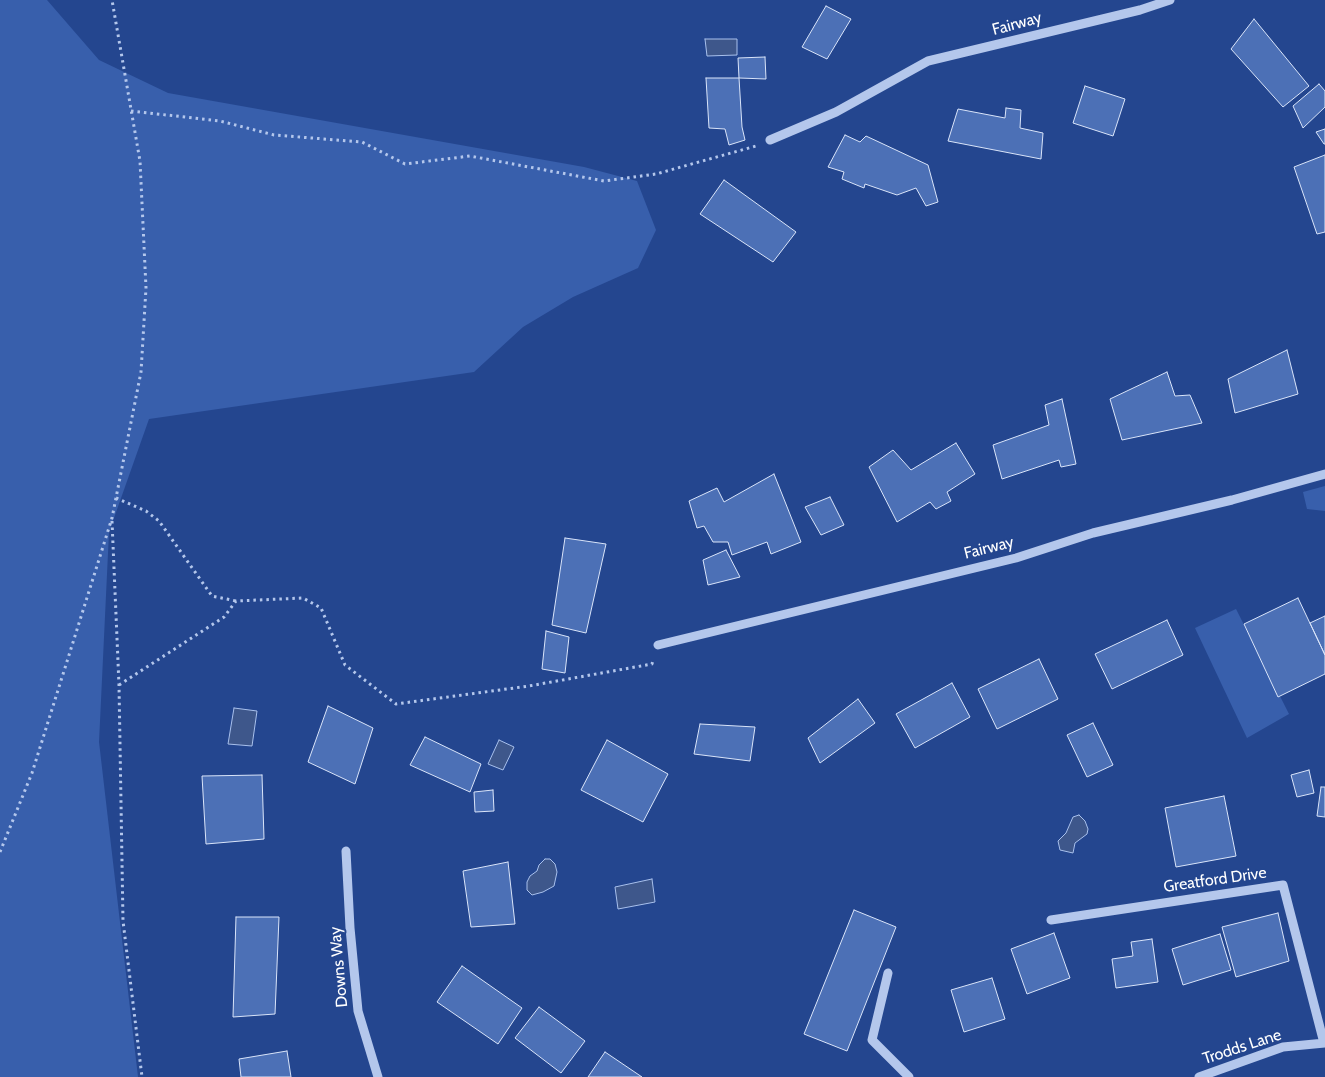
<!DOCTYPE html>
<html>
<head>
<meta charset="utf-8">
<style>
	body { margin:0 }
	canvas { display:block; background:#24468f }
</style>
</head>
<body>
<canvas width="1325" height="1077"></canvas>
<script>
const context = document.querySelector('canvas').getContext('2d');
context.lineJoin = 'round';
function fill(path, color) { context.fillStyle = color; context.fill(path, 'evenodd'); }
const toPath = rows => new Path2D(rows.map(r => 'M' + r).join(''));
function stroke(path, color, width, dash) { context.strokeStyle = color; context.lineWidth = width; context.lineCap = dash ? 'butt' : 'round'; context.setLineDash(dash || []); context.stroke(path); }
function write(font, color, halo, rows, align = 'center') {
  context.font = font + ' Cabin,sans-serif'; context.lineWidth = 4; context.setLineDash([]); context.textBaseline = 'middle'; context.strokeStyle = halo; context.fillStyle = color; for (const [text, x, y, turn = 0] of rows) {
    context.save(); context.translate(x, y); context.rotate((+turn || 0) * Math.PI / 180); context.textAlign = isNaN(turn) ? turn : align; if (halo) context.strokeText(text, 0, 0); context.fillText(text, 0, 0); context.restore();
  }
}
fill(toPath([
	[0,0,47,0,99,60,168,93,584,167,637,181,656,230,638,268,573,297,523,327,474,372,149,419,109,532,99,742,138,1077,0,1077],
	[1325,486,1325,511,1307,509,1303,492],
	[1236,609,1289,714,1247,738,1195,628]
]), '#385fac');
const water = toPath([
	[705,39,737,39,737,55,707,56,705,39],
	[234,708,257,711,252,746,228,744,234,708],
	[499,740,514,747,503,770,488,764,499,740],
	[1079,815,1085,821,1088,829,1087,834,1075,843,1073,853,1060,850,1058,841,1066,833,1073,817,1079,815],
	[545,859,550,859,555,864,557,872,554,886,543,892,532,895,527,890,527,882,530,876,537,871,539,865,545,859],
	[652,879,655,902,618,909,615,887,652,879]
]);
fill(water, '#3e578b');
stroke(water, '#a8c0ec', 1);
const building = toPath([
	[826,6,851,19,827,59,802,47,826,6],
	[1254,19,1309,86,1283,107,1231,49,1254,19],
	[765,57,766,79,739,78,738,58,765,57],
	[706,78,739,78,742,127,745,140,729,145,725,129,709,128,706,78],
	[1319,84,1325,91,1325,107,1303,128,1293,106,1319,84],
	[1085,86,1125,99,1113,136,1073,123,1085,86],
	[1006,108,1021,110,1020,128,1043,133,1041,159,948,141,958,109,1005,118,1006,108],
	[1325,129,1325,144,1324,144,1316,132,1325,129],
	[845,135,860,142,866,136,928,165,938,202,926,206,916,188,897,195,865,184,864,188,842,179,844,172,828,167,845,135],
	[1325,155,1325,232,1317,234,1294,167,1325,155],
	[724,180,796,232,773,262,700,214,724,180],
	[1287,350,1298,394,1235,413,1228,379,1287,350],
	[1167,372,1175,396,1190,395,1202,423,1122,440,1110,399,1167,372],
	[1062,399,1076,464,1061,467,1059,460,1002,479,993,445,1049,425,1045,405,1062,399],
	[956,443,975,474,947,492,951,501,936,509,930,502,897,522,869,467,893,450,911,470,956,443],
	[774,474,801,542,771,554,767,542,732,555,728,542,713,542,704,526,697,528,689,501,717,488,724,502,774,474],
	[830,497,844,525,821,535,805,507,830,497],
	[565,538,606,544,586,633,552,625,565,538],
	[726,550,740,577,708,585,703,560,726,550],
	[1298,598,1325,655,1325,674,1278,697,1244,624,1298,598],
	[1325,616,1325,655,1310,623,1325,616],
	[1167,620,1183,655,1112,689,1095,654,1167,620],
	[546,631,569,637,565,673,542,669,546,631],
	[1039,659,1058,699,997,729,978,689,1039,659],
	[952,683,970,717,915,748,896,714,952,683],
	[858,699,875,723,820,763,808,738,858,699],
	[328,706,373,728,355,784,308,762,328,706],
	[1093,723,1113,765,1087,777,1067,735,1093,723],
	[700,724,755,727,750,761,694,754,700,724],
	[425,737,481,764,470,792,410,765,425,737],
	[607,740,668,774,643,822,581,790,607,740],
	[1309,770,1314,793,1297,797,1291,775,1309,770],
	[262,775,264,839,206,844,202,776,262,775],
	[1321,787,1325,787,1325,817,1317,816,1321,787],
	[493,790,494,811,475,812,474,792,493,790],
	[1224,796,1236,856,1176,867,1165,808,1224,796],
	[508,862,515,924,471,927,463,871,508,862],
	[854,910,896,927,847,1051,804,1034,854,910],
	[1278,913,1289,961,1236,977,1222,927,1278,913],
	[236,917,279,917,275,1014,233,1017,236,917],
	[1054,933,1070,978,1027,994,1011,949,1054,933],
	[1220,934,1231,970,1183,985,1172,949,1220,934],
	[1152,939,1158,982,1116,988,1112,959,1133,956,1131,942,1152,939],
	[462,966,522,1008,498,1044,437,1002,462,966],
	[992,978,1005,1019,964,1032,951,990,992,978],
	[539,1007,585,1041,561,1073,515,1038,539,1007],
	[287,1051,291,1077,241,1077,239,1059,287,1051],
	[605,1052,642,1077,588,1077,605,1052]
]);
fill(building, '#4c70b6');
stroke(building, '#d9e4f9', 1);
stroke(toPath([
	[131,111,220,121,274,135,362,142,405,164,470,156,604,181,656,174,756,146],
	[116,498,146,511,159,521,212,596,236,601],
	[112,521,119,685,123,921,142,1077],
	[119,685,224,617,236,601,303,598,321,608,345,665,396,704,529,686,652,664,653,660],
	[0,852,32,773,112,518,141,372,146,288,140,161,112,0]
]), '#b4c7ec', 3, [2.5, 4]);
stroke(toPath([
	[770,140,836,112,928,61,1140,10,1170,0],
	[658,645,1016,558,1093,533,1232,500,1325,474],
	[346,851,350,928,358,1011,378,1077],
	[1051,920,1283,885,1324,1043],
	[888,973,872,1040,909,1077],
	[1199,1077,1283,1047,1325,1043]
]), '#b4c7ec', 9);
write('16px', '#fff', '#24468f', [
	["Fairway",1017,24,-15],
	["Fairway",989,548,-14],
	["Greatford Drive",1215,880,-8],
	["Downs Way",339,967,-95],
	["Trodds Lane",1242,1047,-18]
]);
</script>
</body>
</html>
